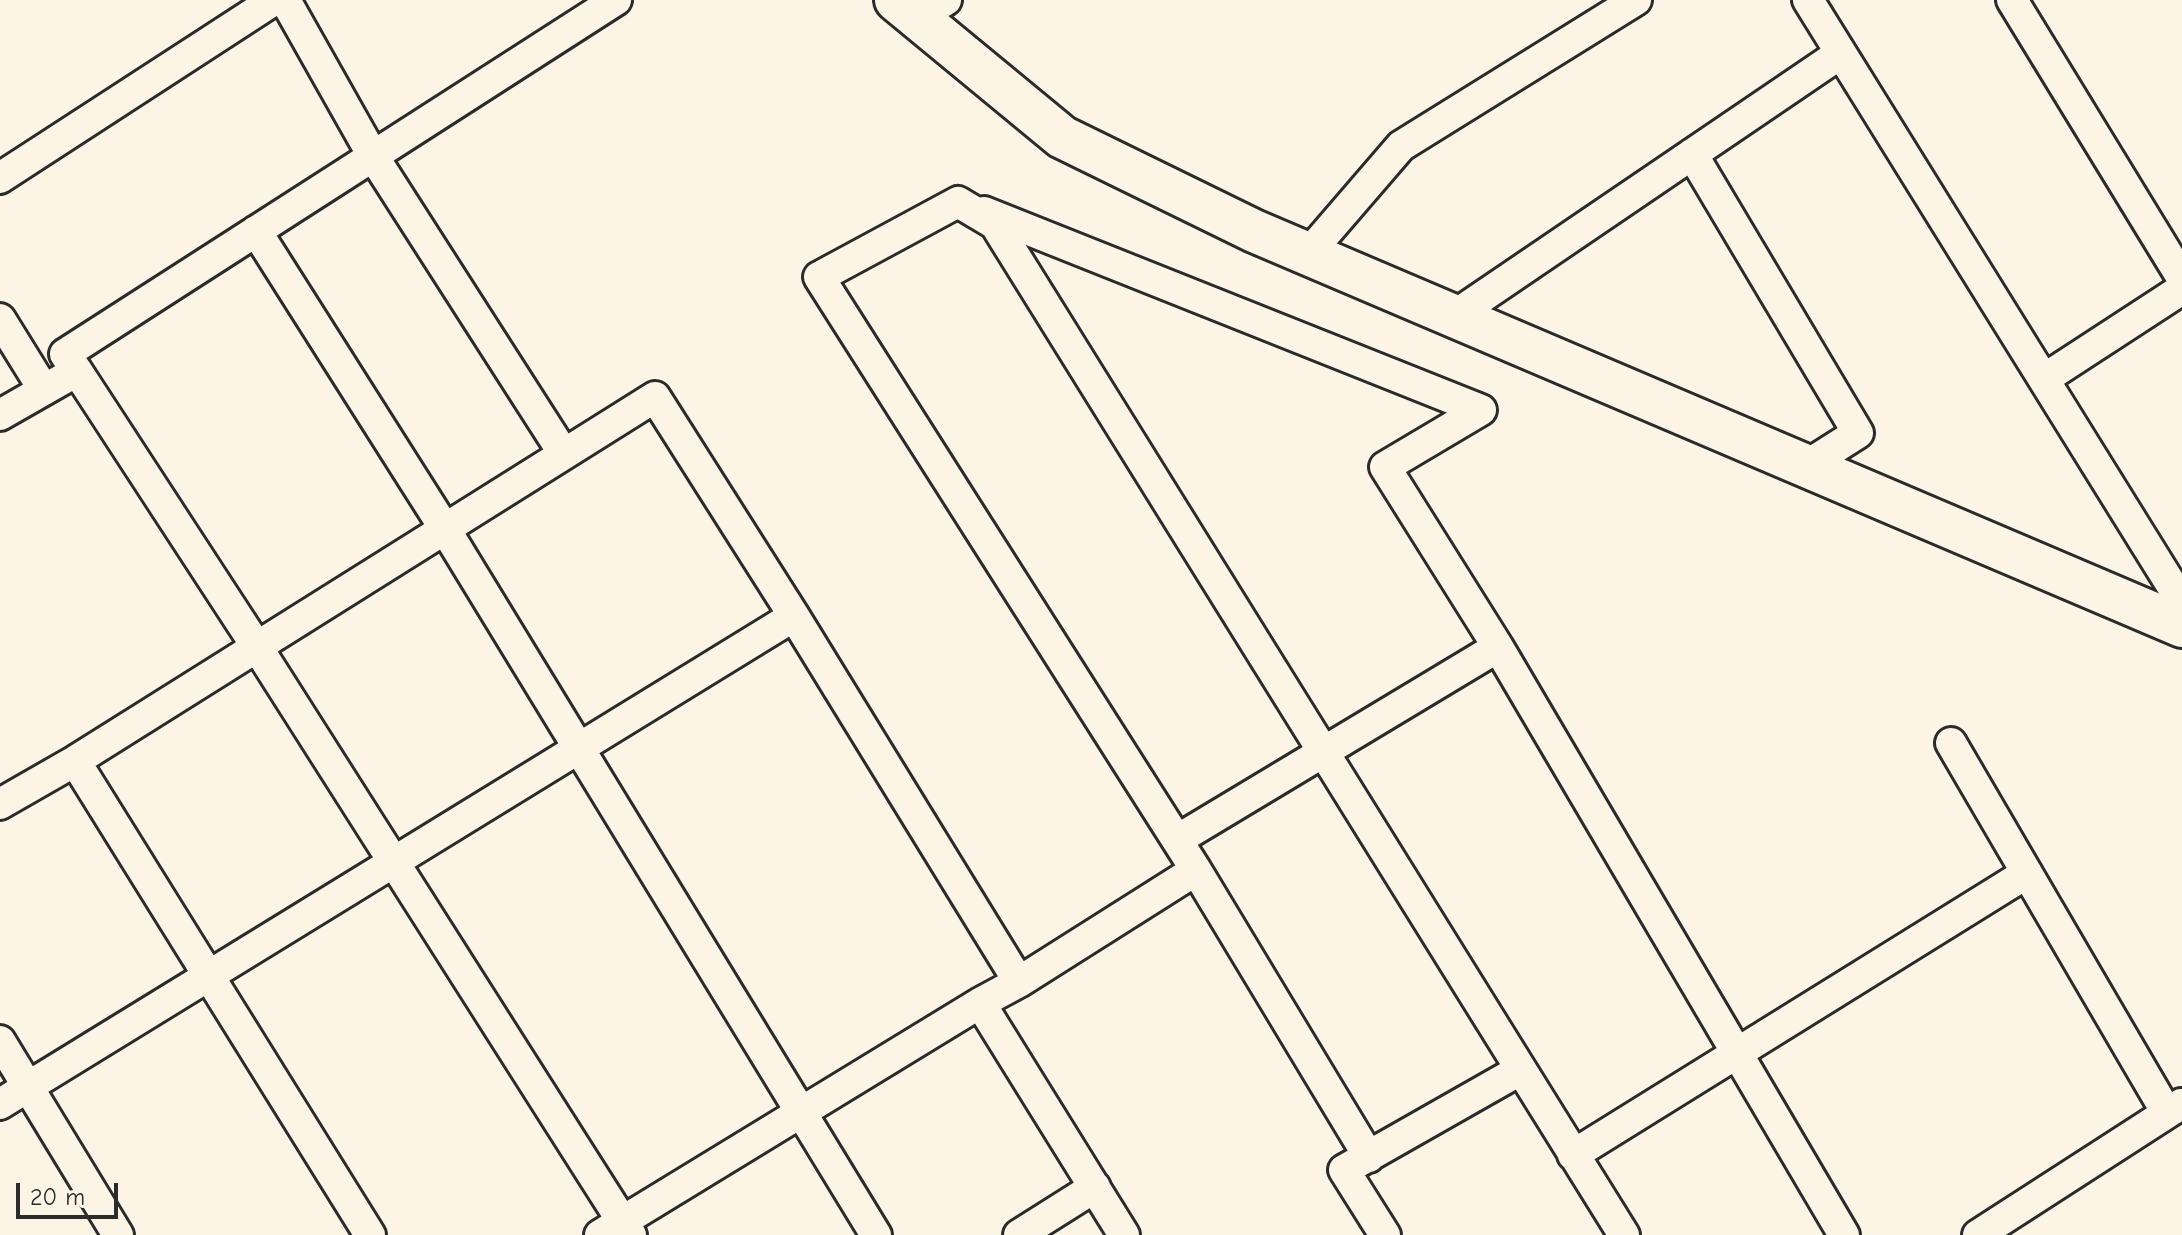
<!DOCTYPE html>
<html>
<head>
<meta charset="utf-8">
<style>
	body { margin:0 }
	#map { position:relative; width:2182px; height:1235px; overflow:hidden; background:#fcf5e5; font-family:"Comic Neue",sans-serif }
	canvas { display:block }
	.scale { position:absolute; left:16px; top:1183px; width:102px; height:36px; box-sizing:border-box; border:4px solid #2b2b2b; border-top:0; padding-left:10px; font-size:24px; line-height:28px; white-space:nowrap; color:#2b2b2b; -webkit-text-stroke:6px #fcf5e5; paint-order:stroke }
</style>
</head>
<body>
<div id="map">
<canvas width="2182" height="1235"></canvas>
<div class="scale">20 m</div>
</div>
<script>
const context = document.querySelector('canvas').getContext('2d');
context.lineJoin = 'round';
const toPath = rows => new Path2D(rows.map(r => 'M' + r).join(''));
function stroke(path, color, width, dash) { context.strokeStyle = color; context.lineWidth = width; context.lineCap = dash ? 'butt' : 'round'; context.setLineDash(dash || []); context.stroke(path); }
const street = toPath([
	[285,0,373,156,564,454],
	[1808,0,2182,602],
	[2012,0,2182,278],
	[918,18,946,0],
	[1692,154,1858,433,1806,466],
	[0,178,274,0],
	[984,212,1481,410,1385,467,1498,647,1177,840],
	[256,231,445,529,876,1235],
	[1308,254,1401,146,1636,0],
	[1454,316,1841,53],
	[0,319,44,390],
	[77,371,257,647,631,1235],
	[2044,379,2182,289],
	[0,415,77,371,65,354,616,0],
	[1498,647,1844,1235],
	[1951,743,2167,1113],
	[75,761,370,1235],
	[0,804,75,761,655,397,794,616,1019,982],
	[980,1003,1124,1235],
	[0,1041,118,1235],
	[0,1104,794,616],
	[1573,1155,2027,873],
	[1369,1157,1196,870,819,277,958,202,995,224,1624,1235],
	[600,1235,980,1003,1019,982,1196,870],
	[1019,1235,1095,1187],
	[1385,1235,1344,1170,1520,1070],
	[1978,1235,2181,1104]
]);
const secondary = toPath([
	[896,0,1062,137,1254,231,2182,626]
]);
stroke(street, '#2b2b2b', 36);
stroke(secondary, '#2b2b2b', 48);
stroke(street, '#fcf5e5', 30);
stroke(secondary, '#fcf5e5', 42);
</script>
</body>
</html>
